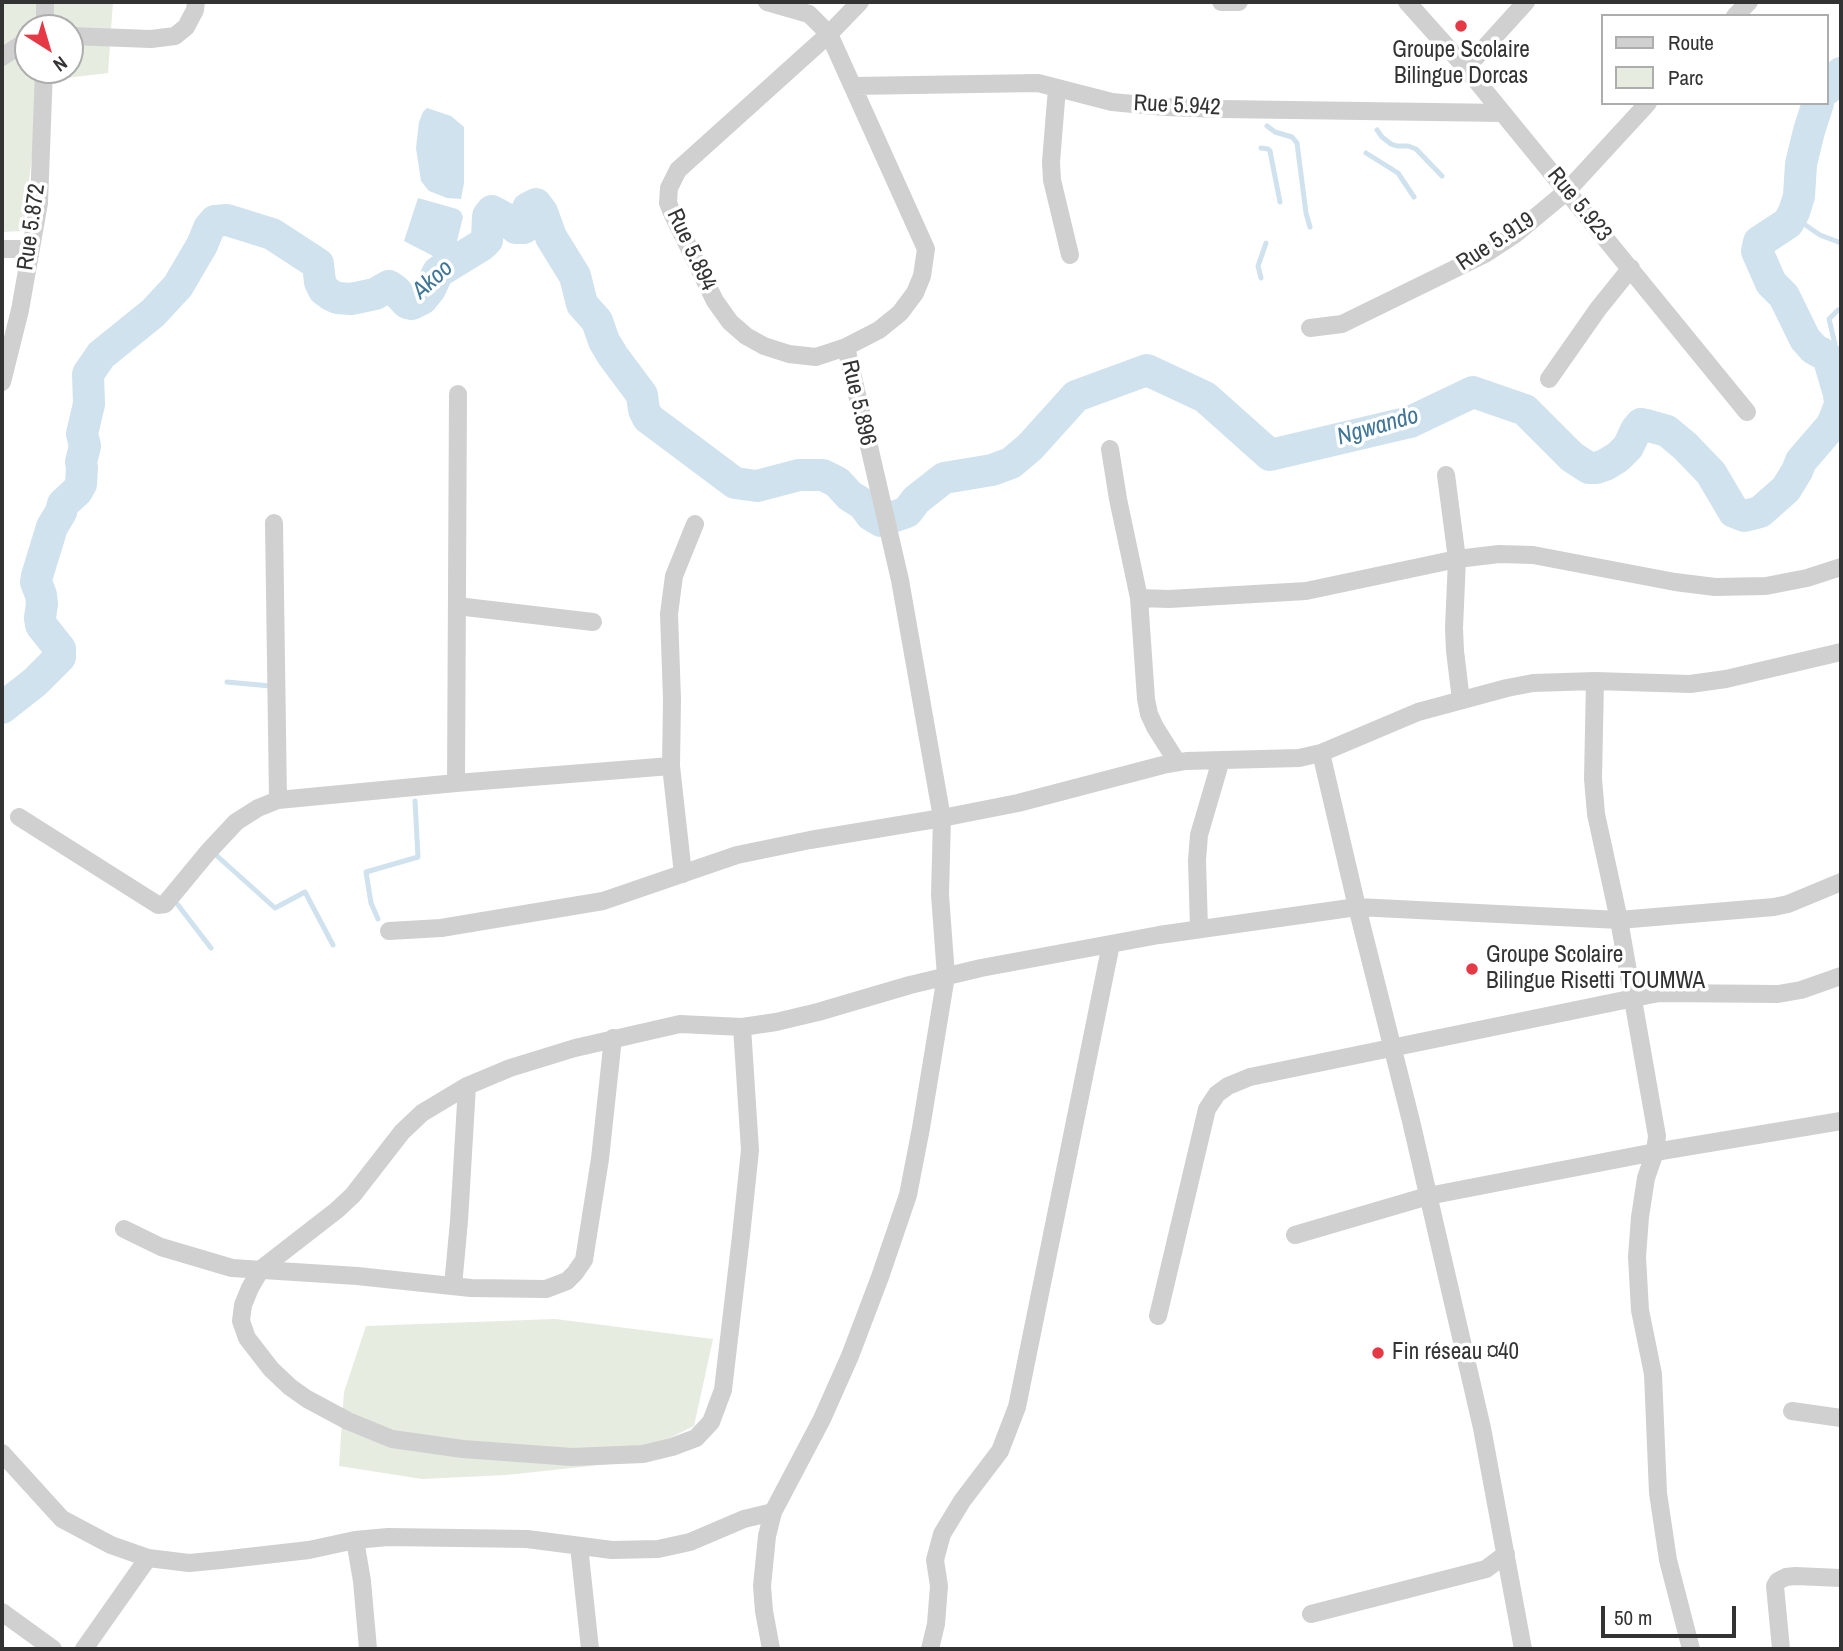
<!DOCTYPE html>
<html>
<head>
<meta charset="utf-8">
<style>
	body { margin:0 }
	#map { position:relative; width:1843px; height:1651px; overflow:hidden; background:#fff; font-family:"Archivo Narrow",sans-serif }
	canvas { display:block }
	.frame { position:absolute; inset:0; border:4px solid #333; pointer-events:none }
	.legend { position:absolute; left:1601px; top:14px; width:228px; height:91px; box-sizing:border-box; background:#fff; border:2px solid #adadad; margin:0; padding:9px 12px; list-style:none; font-size:21px; color:#333 }
	.legend li { display:flex; align-items:center; gap:14px; height:35px }
	.legend b { width:35px; border:2px solid #adadad }
	.north { position:absolute; left:14px; top:14px; width:70px; height:70px; box-sizing:border-box; background:#fff; border:2px solid #adadad; border-radius:50%; rotate:143deg; font-size:19px; font-weight:700; line-height:28px; text-align:center; color:#333 }
	.north::after { content:''; display:block; margin:auto; width:24px; height:32px; background:#e63946; clip-path:polygon(50% 0,100% 100%,50% 72%,0 100%) }
	.scale { position:absolute; left:1601px; top:1606px; width:135px; height:32px; box-sizing:border-box; border:4px solid #333; border-top:0; padding-left:9px; font-size:21px; line-height:24px; white-space:nowrap; color:#333; -webkit-text-stroke:5px #fff; paint-order:stroke }
</style>
</head>
<body>
<div id="map">
<canvas width="1843" height="1651"></canvas>
<div class="frame"></div>
<ul class="legend">
<li><b style="height:9px;background:#d0d0d0"></b>Route</li>
<li><b style="height:19px;background:#e6ecdf"></b>Parc</li>
</ul>
<div class="north">N</div>
<div class="scale">50 m</div>
</div>
<script>
const context = document.querySelector('canvas').getContext('2d');
context.lineJoin = 'round';
function fill(path, color) { context.fillStyle = color; context.fill(path, 'evenodd'); }
const toPath = rows => new Path2D(rows.map(r => 'M' + r).join(''));
function stroke(path, color, width, dash) { context.strokeStyle = color; context.lineWidth = width; context.lineCap = dash ? 'butt' : 'round'; context.setLineDash(dash || []); context.stroke(path); }
function write(font, color, halo, rows, align = 'center') {
  context.font = font + ' "Archivo Narrow",sans-serif'; context.lineWidth = 7; context.setLineDash([]); context.textBaseline = 'middle'; context.strokeStyle = halo; context.fillStyle = color; for (const [text, x, y, turn = 0] of rows) {
    context.save(); context.translate(x, y); context.rotate((+turn || 0) * Math.PI / 180); context.textAlign = isNaN(turn) ? turn : align; if (halo) context.strokeText(text, 0, 0); context.fillText(text, 0, 0); context.restore();
  }
}
fill(toPath([
	[2,2,113,2,108,73,41,81,23,231,2,232],
	[28,28,70,28,70,70,28,70],
	[555,1319,713,1339,694,1426,619,1463,506,1475,422,1479,339,1466,344,1392,366,1326]
]), '#e6ecdf');
fill(toPath([
	[427,108,451,116,464,127,464,183,461,199,447,198,429,191,421,181,416,148,419,122,423,112],
	[418,198,457,209,461,212,463,217,453,257,447,259,433,256,404,241]
]), '#cfe2ee');
stroke(toPath([
	[1267,126,1275,132,1292,137,1297,143,1306,213,1310,227],
	[1377,130,1382,137,1391,144,1397,146,1408,146,1416,149,1442,176],
	[1261,148,1268,149,1270,151,1280,202],
	[1366,153,1398,173,1414,197],
	[1798,220,1820,235,1841,243],
	[1261,278,1258,266,1266,243],
	[1830,351,1835,344,1829,319,1838,310],
	[227,682,270,686],
	[216,855,275,908,305,892,333,945],
	[178,905,211,948],
	[378,919,371,903,366,872,418,857,415,801]
]), '#cfe2ee', 5);
stroke(toPath([
	[1827,89,1841,73],
	[2,708,35,682,60,657,60,649,41,625,40,618,42,604,41,595,36,582,37,576,52,527,61,512,63,504,77,491,81,484,82,468,81,462,85,446,82,434,89,404,88,374,101,355,153,313,178,286,202,245,209,228,215,221,227,220,272,234,318,264,320,282,324,290,331,295,337,298,351,299,375,294,389,286,395,290,407,303,412,304,422,299,430,289,438,272,482,245,487,240,488,216,492,211,503,217,516,228,524,228,527,224,529,218,528,208,536,204,542,212,551,237,575,276,582,304,597,321,604,341,613,356,642,395,644,410,648,418,735,483,757,486,799,475,823,475,837,482,850,496,863,504,871,515,881,521,907,512,916,500,944,478,992,470,1011,463,1030,447,1076,396,1147,370,1205,397,1270,455,1410,422,1473,392,1525,410,1572,457,1589,468,1596,468,1605,465,1618,457,1628,447,1636,430,1641,424,1646,425,1667,431,1685,446,1711,473,1734,512,1744,516,1760,512,1786,489,1797,471,1801,461,1832,425,1840,405,1839,394,1829,360,1825,355,1814,349,1805,339,1784,296,1771,283,1757,251,1759,242,1788,223,1794,212,1799,196,1801,164,1809,131,1818,103]
]), '#cfe2ee', 32);
stroke(toPath([
	[45,2,45,28],
	[767,2,809,14,829,34,926,249,922,276,915,293,900,313,879,330,846,347,816,357,789,354,764,346,746,336,730,322,715,301,673,215,668,203,669,188,678,170,829,34,860,2],
	[1221,2,1239,2],
	[1407,2,1466,68,1747,412],
	[1735,16,1749,2],
	[70,36,151,39,175,36,186,27,195,10,196,2],
	[2,57,28,40],
	[1466,68,1526,2],
	[853,86,1038,83,1112,102,1165,107,1221,109,1503,113],
	[1057,88,1051,162,1052,180,1070,255],
	[2,249,30,249],
	[1310,328,1342,324,1485,254,1514,235,1567,191,1648,103],
	[1549,379,1598,309,1631,268],
	[2,382,20,310,39,203,44,70],
	[1110,449,1118,499,1139,598,1146,699,1149,714,1155,727,1177,762],
	[1446,475,1457,559,1454,628,1455,651,1461,700],
	[274,523,278,800,456,783,671,766,683,874],
	[1139,598,1169,599,1306,591,1457,559,1499,554,1533,555,1675,582,1715,587,1766,586,1807,578,1841,567],
	[457,606,593,622],
	[1595,681,1593,779,1596,814,1619,920,1657,1136,1655,1152,1646,1178,1640,1217,1637,1257,1640,1310,1653,1374,1658,1493,1668,1560,1691,1649],
	[1321,753,1357,907,1411,1121,1482,1428,1523,1649],
	[671,766,672,699,669,614,674,576,695,524],
	[456,783,458,394],
	[19,817,158,905,165,904,208,852,236,822,258,808,278,800],
	[1199,929,1197,860,1199,835,1221,760],
	[389,931,441,928,603,901,737,855,810,840,942,818,1018,803,1163,765,1186,761,1299,758,1321,753,1418,712,1507,688,1533,683,1595,681,1690,684,1726,679,1841,652],
	[742,1027,750,1150,741,1236,723,1390,711,1422,696,1438,672,1447,643,1454,572,1457,463,1449,392,1439,348,1421,307,1399,290,1387,271,1369,247,1338,241,1321,243,1305,250,1288,261,1269,337,1210,353,1195,402,1132,422,1113,467,1086,510,1068,575,1048,680,1024,742,1027,776,1022,818,1012,910,985,981,968,1159,935,1357,907,1619,920,1774,907,1788,904,1841,882],
	[124,1229,161,1247,232,1268,357,1276,471,1288,546,1289,567,1281,575,1273,584,1260,600,1159,613,1038],
	[1295,1235,1428,1196,1655,1152,1841,1121],
	[453,1286,459,1221,467,1086],
	[1158,1316,1207,1109,1217,1094,1228,1086,1250,1077,1649,995,1660,993,1778,994,1801,990,1841,976],
	[1792,1411,1841,1418],
	[2,1453,62,1519,111,1545,148,1558],
	[355,1540,362,1581,368,1649],
	[579,1546,590,1649],
	[2,1612,53,1649],
	[1311,1614,1486,1569,1506,1554],
	[84,1649,148,1558,189,1563,221,1560,309,1550,355,1540,388,1537,527,1539,612,1550,658,1549,690,1542,744,1519,773,1512,822,1419,850,1356,880,1277,908,1195,921,1128,946,976,940,895,942,818,900,580,846,347],
	[771,1649,764,1611,762,1586,767,1536,773,1512],
	[930,1649,936,1624,939,1586,935,1560,942,1534,962,1501,1000,1451,1017,1407,1111,944],
	[1781,1649,1775,1586,1778,1581,1786,1577,1795,1576,1841,1578]
]), '#d0d0d0', 18);
for (const [x, y, r, color] of [
	[1461,26,7,"#e63946"],
	[1472,969,7,"#e63946"],
	[1378,1353,7,"#e63946"]
]) { const dot = new Path2D(); dot.arc(x, y, r, 0, 2 * Math.PI); context.fillStyle = color; context.fill(dot); stroke(dot, '#fff', 2.5); }
write('23px', '#333', '#fff', [
	["Groupe Scolaire",1461,51,"center"],
	["Bilingue Dorcas",1461,77,"center"],
	["Groupe Scolaire",1486,956],
	["Bilingue Risetti TOUMWA",1486,982],
	["Fin réseau ¤40",1392,1353]
], 'left');
write('23px', '#333', '#fff', [
	["Rue 5.942",1177,106,3],
	["Rue 5.923",1579,205,51],
	["Rue 5.872",32,227,-82],
	["Rue 5.919",1496,242,-33],
	["Rue 5.894",691,250,65],
	["Rue 5.896",858,403,77]
]);
write('italic 24px', '#3f7597', '#fff', [
	["Akoo",433,280,-42],
	["Ngwando",1378,427,-16]
]);
</script>
</body>
</html>
